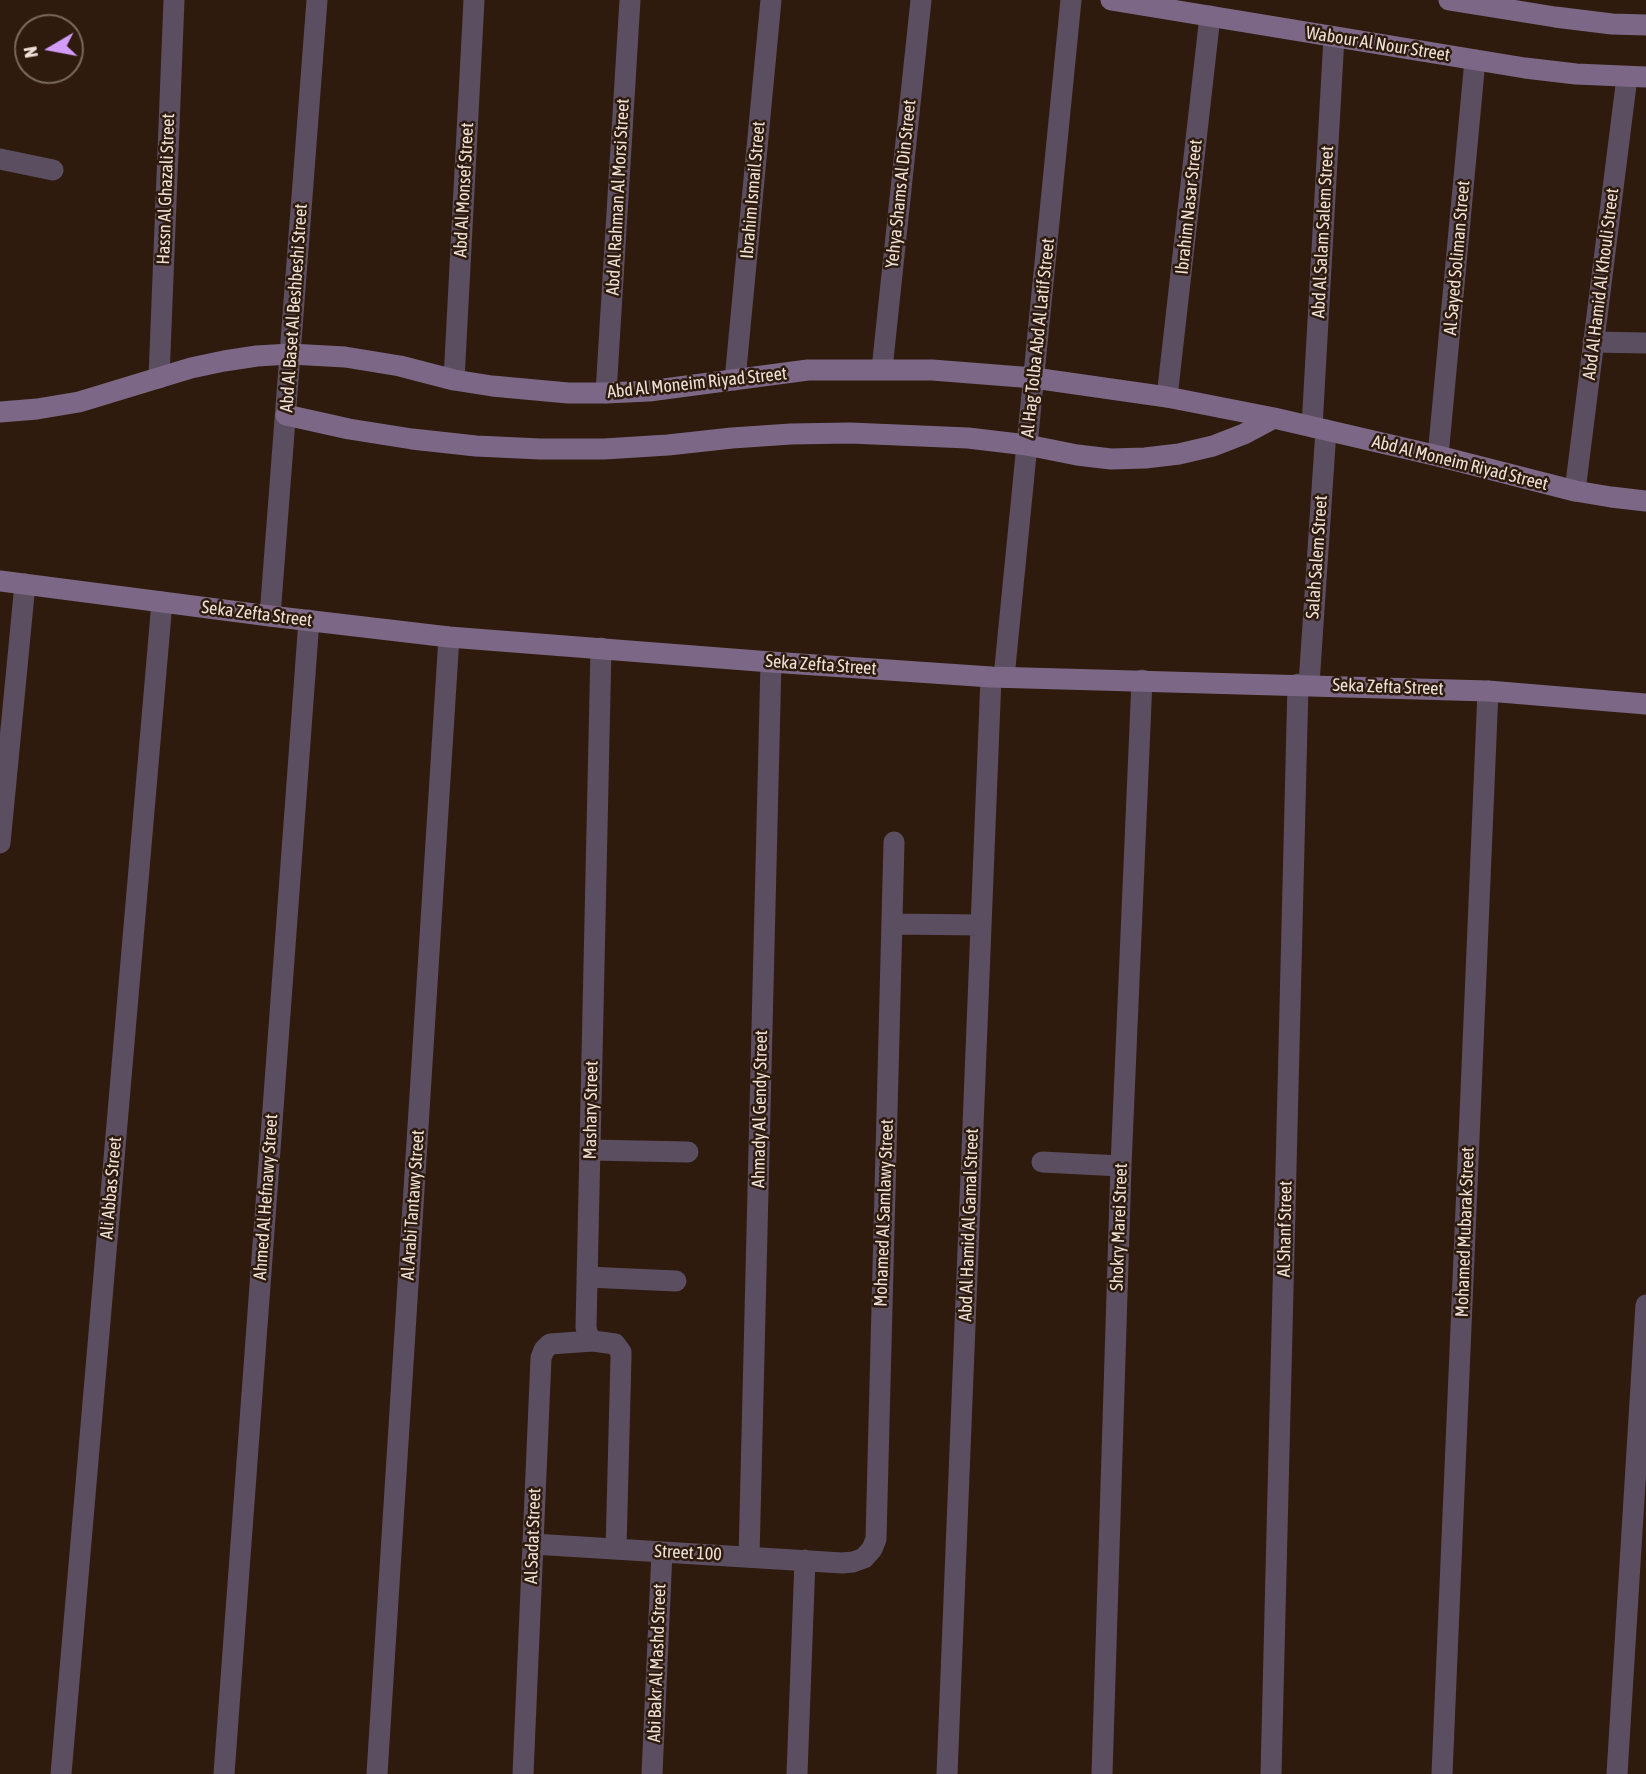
<!DOCTYPE html>
<html>
<head>
<meta charset="utf-8">
<style>
	body { margin:0 }
	#map { position:relative; width:1646px; height:1774px; overflow:hidden; background:#2e1b0d; font-family:"Asap Condensed",sans-serif }
	canvas { display:block }
	.north { position:absolute; left:14px; top:14px; width:70px; height:70px; box-sizing:border-box; background:#2e1b0d; border:2px solid #7a6a5e; border-radius:50%; rotate:260deg; font-size:19px; font-weight:700; line-height:28px; text-align:center; color:#ede0d7 }
	.north::after { content:''; display:block; margin:auto; width:24px; height:32px; background:#d49cfb; clip-path:polygon(50% 0,100% 100%,50% 72%,0 100%) }
</style>
</head>
<body>
<div id="map">
<canvas width="1646" height="1774"></canvas>
<div class="north">N</div>
</div>
<script>
const context = document.querySelector('canvas').getContext('2d');
context.lineJoin = 'round';
const toPath = rows => new Path2D(rows.map(r => 'M' + r).join(''));
function stroke(path, color, width, dash) { context.strokeStyle = color; context.lineWidth = width; context.lineCap = dash ? 'butt' : 'round'; context.setLineDash(dash || []); context.stroke(path); }
function write(font, color, halo, rows, align = 'center') {
  context.font = font + ' "Asap Condensed",sans-serif'; context.lineWidth = 5; context.setLineDash([]); context.textBaseline = 'middle'; context.strokeStyle = halo; context.fillStyle = color; for (const [text, x, y, turn = 0] of rows) {
    context.save(); context.translate(x, y); context.rotate((+turn || 0) * Math.PI / 180); context.textAlign = isNaN(turn) ? turn : align; if (halo) context.strokeText(text, 0, 0); context.fillText(text, 0, 0); context.restore();
  }
}
stroke(toPath([
	[0,159,53,170],
	[1593,342,1646,343],
	[882,369,921,0],
	[159,378,174,0],
	[454,380,474,0],
	[735,380,771,0],
	[606,393,630,0],
	[1167,397,1210,16],
	[1312,427,1334,37],
	[1438,456,1475,60],
	[1575,491,1627,77],
	[270,616,317,0],
	[601,648,586,1327,588,1336,593,1341,615,1344,621,1352,621,1357,616,1549],
	[1004,677,1071,0],
	[1309,684,1326,430],
	[0,843,25,584],
	[892,924,981,925],
	[590,1150,688,1152],
	[1042,1162,1121,1166],
	[587,1277,676,1281],
	[533,1544,842,1563,853,1562,864,1558,872,1549,876,1539,894,842],
	[749,1557,771,662],
	[61,1774,162,602],
	[224,1774,309,620],
	[377,1774,449,637],
	[523,1774,541,1358,544,1350,550,1344,593,1341],
	[652,1774,662,1552],
	[797,1774,805,1560],
	[947,1774,991,677],
	[1102,1774,1121,1166,1142,680],
	[1271,1774,1298,684],
	[1442,1774,1488,691],
	[1617,1774,1646,1305]
]), '#5b4e61', 21);
stroke(toPath([
	[1111,0,1525,68,1576,74,1646,77],
	[1449,0,1555,17,1612,24,1646,25],
	[0,412,37,409,79,402,191,368,224,361,257,356,290,354,345,357,400,366,454,380,492,386,568,393,606,393,649,391,808,370,932,370,1034,378,1167,397,1274,418,1438,456,1575,491,1611,497,1646,501],
	[286,415,349,429,412,439,476,446,540,449,604,449,668,445,732,438,791,434,850,433,968,438,1027,445,1077,455,1111,459,1145,458,1179,454,1213,446,1244,434,1274,418],
	[0,581,270,616,449,637,771,662,991,677,1488,691,1646,704]
]), '#7c6886', 21);
write('18px', '#ede0d7', '#2e1b0d', [
	["Wabour Al Nour Street",1378,44,9],
	["Yehya Shams Al Din Street",901,184,-84],
	["Hassn Al Ghazali Street",166,189,-88],
	["Abd Al Monsef Street",464,190,-87],
	["Ibrahim Ismail Street",753,190,-85],
	["Abd Al Rahman Al Morsi Street",618,197,-87],
	["Ibrahim Nasar Street",1189,207,-84],
	["Abd Al Salam Salem Street",1323,232,-87],
	["Al Sayed Soliman Street",1457,258,-85],
	["Abd Al Hamid Al Khouli Street",1601,284,-83],
	["Abd Al Baset Al Beshbeshi Street",294,308,-86],
	["Al Hag Tolba Abd Al Latif Street",1038,338,-84],
	["Abd Al Moneim Riyad Street",697,383,-6],
	["Abd Al Moneim Riyad Street",1460,463,14],
	["Salah Salem Street",1317,557,-86],
	["Seka Zefta Street",257,614,7],
	["Seka Zefta Street",821,665,4],
	["Seka Zefta Street",1388,687,2],
	["Ahmady Al Gendy Street",760,1109,-89],
	["Mashary Street",591,1110,-89],
	["Ali Abbas Street",111,1188,-85],
	["Ahmed Al Hefnawy Street",266,1197,-86],
	["Al Arabi Tantawy Street",413,1205,-86],
	["Mohamed Al Samlawy Street",884,1213,-88],
	["Abd Al Hamid Al Gamal Street",969,1225,-88],
	["Shokry Marei Street",1119,1227,-88],
	["Al Shanf Street",1285,1229,-89],
	["Mohamed Mubarak Street",1465,1232,-88],
	["Al Sadat Street",533,1536,-88],
	["Street 100",688,1553,3],
	["Abi Bakr Al Mashd Street",657,1663,-88]
]);
</script>
</body>
</html>
